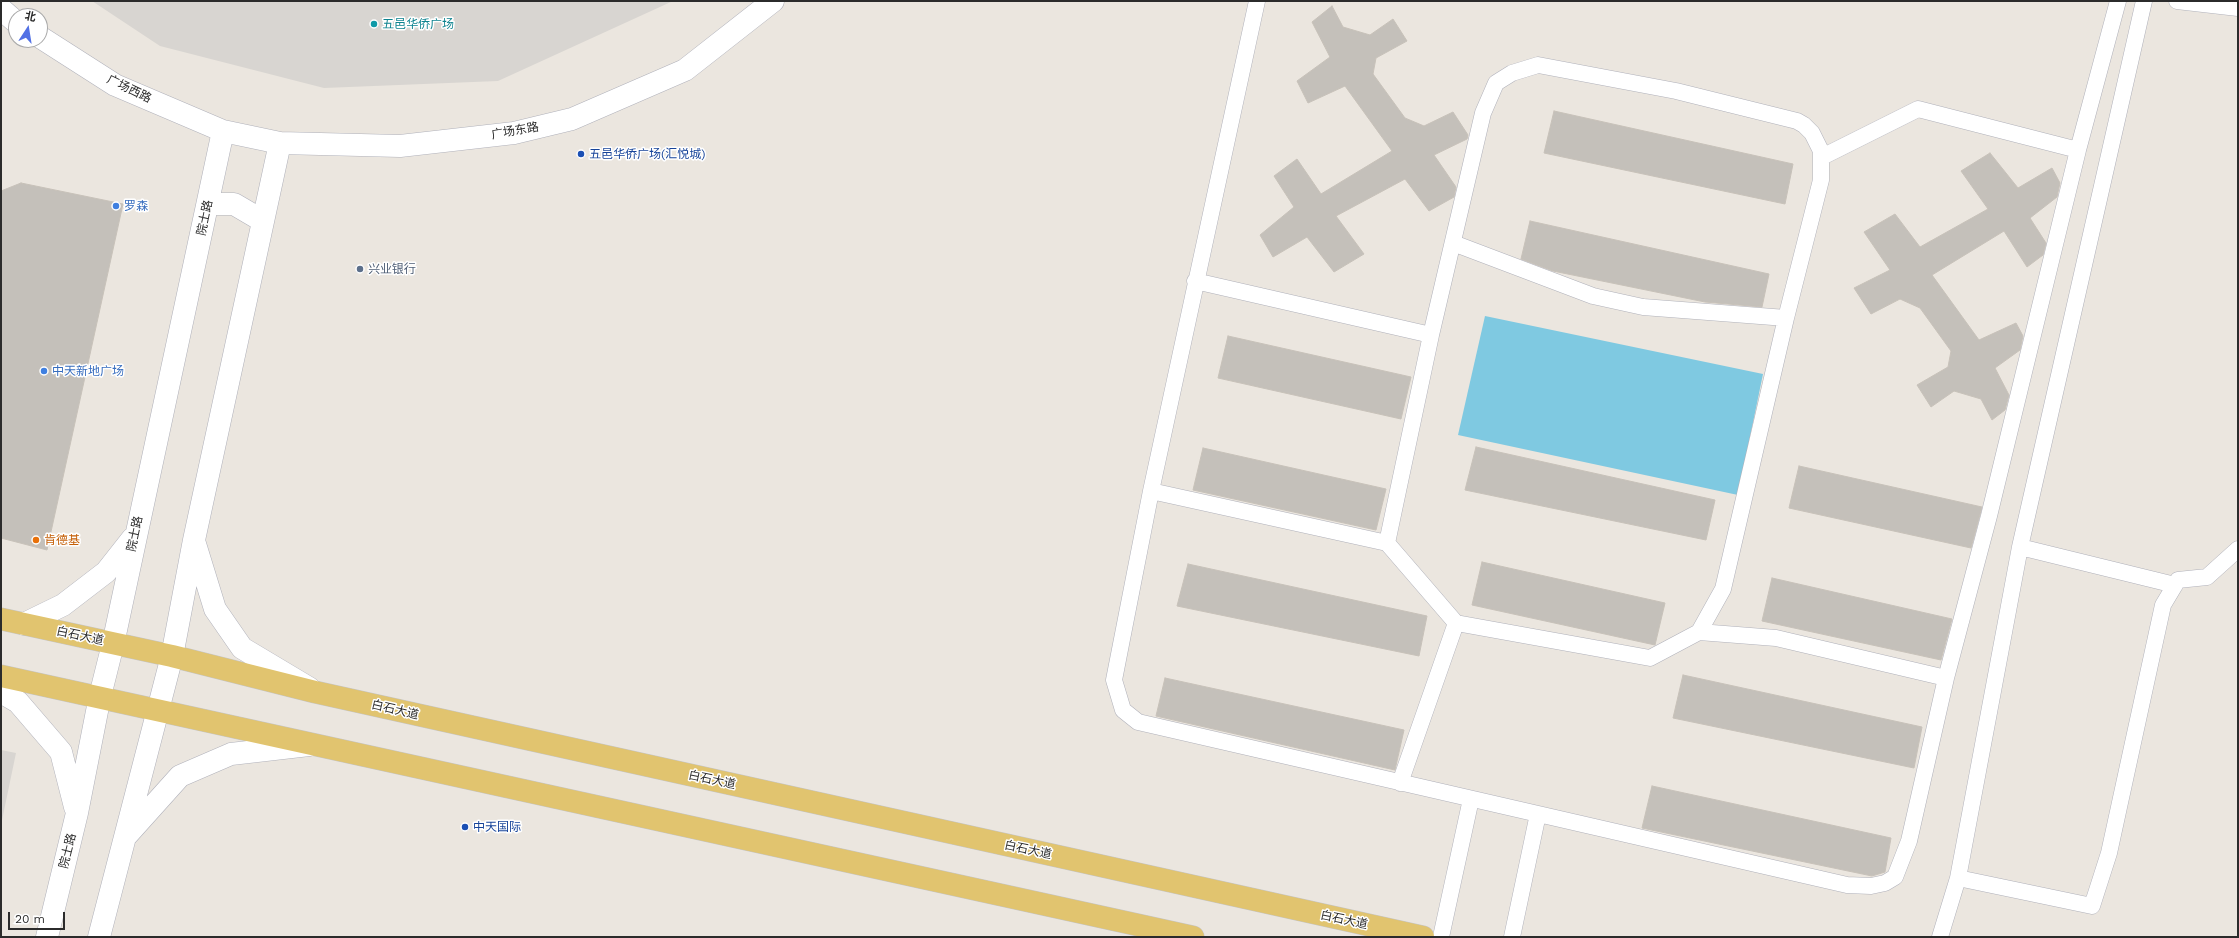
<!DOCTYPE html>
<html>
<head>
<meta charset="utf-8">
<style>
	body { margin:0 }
	#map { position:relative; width:2239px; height:938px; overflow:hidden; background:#ebe6df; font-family:"Work Sans","Noto Sans SC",sans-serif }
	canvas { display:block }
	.frame { position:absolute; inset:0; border:2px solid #2b2b2b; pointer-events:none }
	.north { position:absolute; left:8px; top:8px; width:40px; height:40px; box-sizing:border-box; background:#fff; border:1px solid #aaa; border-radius:50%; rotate:12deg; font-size:11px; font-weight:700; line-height:16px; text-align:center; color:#2b2b2b }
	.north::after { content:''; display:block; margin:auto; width:14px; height:18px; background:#5271e5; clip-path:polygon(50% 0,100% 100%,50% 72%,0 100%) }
	.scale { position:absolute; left:8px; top:912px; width:57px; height:18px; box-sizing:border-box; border:2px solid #2b2b2b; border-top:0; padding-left:5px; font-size:12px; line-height:14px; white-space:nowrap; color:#2b2b2b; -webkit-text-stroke:3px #fff; paint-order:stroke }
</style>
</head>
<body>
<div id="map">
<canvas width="2239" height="938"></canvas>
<div class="frame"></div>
<div class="north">北</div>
<div class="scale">20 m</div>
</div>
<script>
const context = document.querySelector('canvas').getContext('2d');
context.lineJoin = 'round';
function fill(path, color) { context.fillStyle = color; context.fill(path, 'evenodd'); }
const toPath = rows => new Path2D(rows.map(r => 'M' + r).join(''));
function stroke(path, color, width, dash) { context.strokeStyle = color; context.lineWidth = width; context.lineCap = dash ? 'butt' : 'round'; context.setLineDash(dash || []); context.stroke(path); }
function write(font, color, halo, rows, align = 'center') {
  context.font = font + ' "Work Sans","Noto Sans SC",sans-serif'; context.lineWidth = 3; context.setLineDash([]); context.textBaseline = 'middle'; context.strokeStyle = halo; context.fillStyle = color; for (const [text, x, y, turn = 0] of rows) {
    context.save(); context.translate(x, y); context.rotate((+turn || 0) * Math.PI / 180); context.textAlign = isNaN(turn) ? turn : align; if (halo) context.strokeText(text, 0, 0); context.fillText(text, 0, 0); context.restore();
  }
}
fill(toPath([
	[92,1,673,1,498,81,324,88,160,46],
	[1,750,16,753,1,825]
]), '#d8d5d1');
fill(toPath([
	[1485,316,1763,374,1738,495,1458,435]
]), '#7fc9e1');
const building = toPath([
	[1332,6,1343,27,1370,35,1393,19,1407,41,1376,58,1373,74,1405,118,1424,126,1453,112,1468,135,1467,139,1434,155,1456,187,1454,197,1429,211,1405,179,1336,216,1364,254,1334,272,1307,237,1273,257,1260,235,1294,207,1274,176,1297,159,1321,194,1392,151,1345,86,1308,103,1297,81,1330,57,1312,22,1332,6],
	[1554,111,1793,164,1785,204,1544,153,1554,111],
	[1990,153,2018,188,2052,168,2060,183,2057,197,2030,218,2046,243,2043,255,2027,267,2004,231,1932,275,1979,340,2016,323,2023,336,2020,350,1995,368,2009,395,2005,410,1992,420,1981,399,1954,391,1931,407,1917,385,1948,367,1951,351,1920,308,1900,299,1871,314,1854,288,1890,270,1864,232,1895,214,1920,247,1988,209,1961,171,1990,153],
	[21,183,123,204,47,550,1,538,1,191,21,183],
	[1530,221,1769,274,1762,307,1705,302,1553,271,1521,259,1530,221],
	[1228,336,1411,377,1401,419,1218,378,1228,336],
	[1476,447,1715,500,1706,540,1465,490,1476,447],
	[1203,448,1386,489,1376,530,1193,490,1203,448],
	[1799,466,1982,507,1971,548,1789,508,1799,466],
	[1482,562,1665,603,1655,645,1472,605,1482,562],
	[1188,564,1427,616,1419,656,1177,606,1188,564],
	[1772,578,1952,619,1941,660,1762,621,1772,578],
	[1683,675,1922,727,1914,768,1673,718,1683,675],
	[1165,678,1404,730,1395,770,1156,716,1165,678],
	[1652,786,1891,838,1885,872,1872,876,1642,828,1652,786]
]);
fill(building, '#c4c0ba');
stroke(building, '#c7c1b9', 1);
const minor = toPath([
	[1257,1,1151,491,1114,680,1123,710,1138,722,1847,885,1871,886,1885,883,1895,877,1909,841,1946,678,1989,516,2078,150,2118,1],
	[2177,1,2238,8],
	[1822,157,1918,109,2078,150],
	[1431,335,1483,113,1496,83,1512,73,1538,65,1676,91,1797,121,1804,125,1812,133,1821,151,1821,180,1786,318,1643,307,1593,296,1453,243],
	[1151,491,1387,543,1431,335,1195,281],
	[1387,543,1456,623,1400,783],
	[2020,547,2175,585],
	[1456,623,1650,658,1699,632,1723,589,1786,318],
	[1699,632,1776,638,1946,678],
	[1958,878,2092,906,2109,853,2163,605,2178,580,2207,577,2238,549],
	[1441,937,1471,799],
	[1512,937,1538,814],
	[1940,937,1958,878,2020,547,2144,1]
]);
const secondary = toPath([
	[1,9,16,22],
	[40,37,115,85,223,131,280,143,400,146,514,133,572,119,685,70,773,1],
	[208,204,234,204,263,221],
	[195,544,215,609,242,648,309,688],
	[24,624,63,605,106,572,132,539],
	[1,692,18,702,61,752,75,807],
	[127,835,180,776,231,754,309,745],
	[47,937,77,813,100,696,113,644,223,131],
	[99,937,172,656,194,540,280,143]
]);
const primary = toPath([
	[1,619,172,656,315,692,1423,937],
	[1,676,1193,937]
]);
stroke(minor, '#b0b1ba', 17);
stroke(secondary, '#b0b1ba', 23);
stroke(primary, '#c4c4c4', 23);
stroke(minor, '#fff', 16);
stroke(secondary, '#fff', 22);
stroke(primary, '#e1c46f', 22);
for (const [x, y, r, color] of [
	[374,24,4,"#0f9aa8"],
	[581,154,4,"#1a4fb4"],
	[116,206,4,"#3f7fe0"],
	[360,269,4,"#5c6f8a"],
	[44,371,4,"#3f7fe0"],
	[36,540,4,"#e8710a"],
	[465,827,4,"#1a4fb4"]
]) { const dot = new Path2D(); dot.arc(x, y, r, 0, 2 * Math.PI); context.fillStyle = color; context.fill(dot); stroke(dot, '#fff', 1.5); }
write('12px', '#0d838f', '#fff', [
	["五邑华侨广场",382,24]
], 'left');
write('12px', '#2b2b2b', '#fff', [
	["广场西路",129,89,26],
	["广场东路",515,131,-10],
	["院士路",205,218,-78],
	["院士路",135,534,-78],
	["白石大道",80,636,12],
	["白石大道",395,710,13],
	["白石大道",712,780,12],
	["白石大道",1028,850,12],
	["院士路",68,851,-76],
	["白石大道",1344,920,12]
]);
write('12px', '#164399', '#fff', [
	["五邑华侨广场(汇悦城)",589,154],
	["中天国际",473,827]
], 'left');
write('12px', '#366cbe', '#fff', [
	["罗森",124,206],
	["中天新地广场",52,371]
], 'left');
write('12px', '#4e5e75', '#fff', [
	["兴业银行",368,269]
], 'left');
write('12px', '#c56008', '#fff', [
	["肯德基",44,540]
], 'left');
</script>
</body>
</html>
